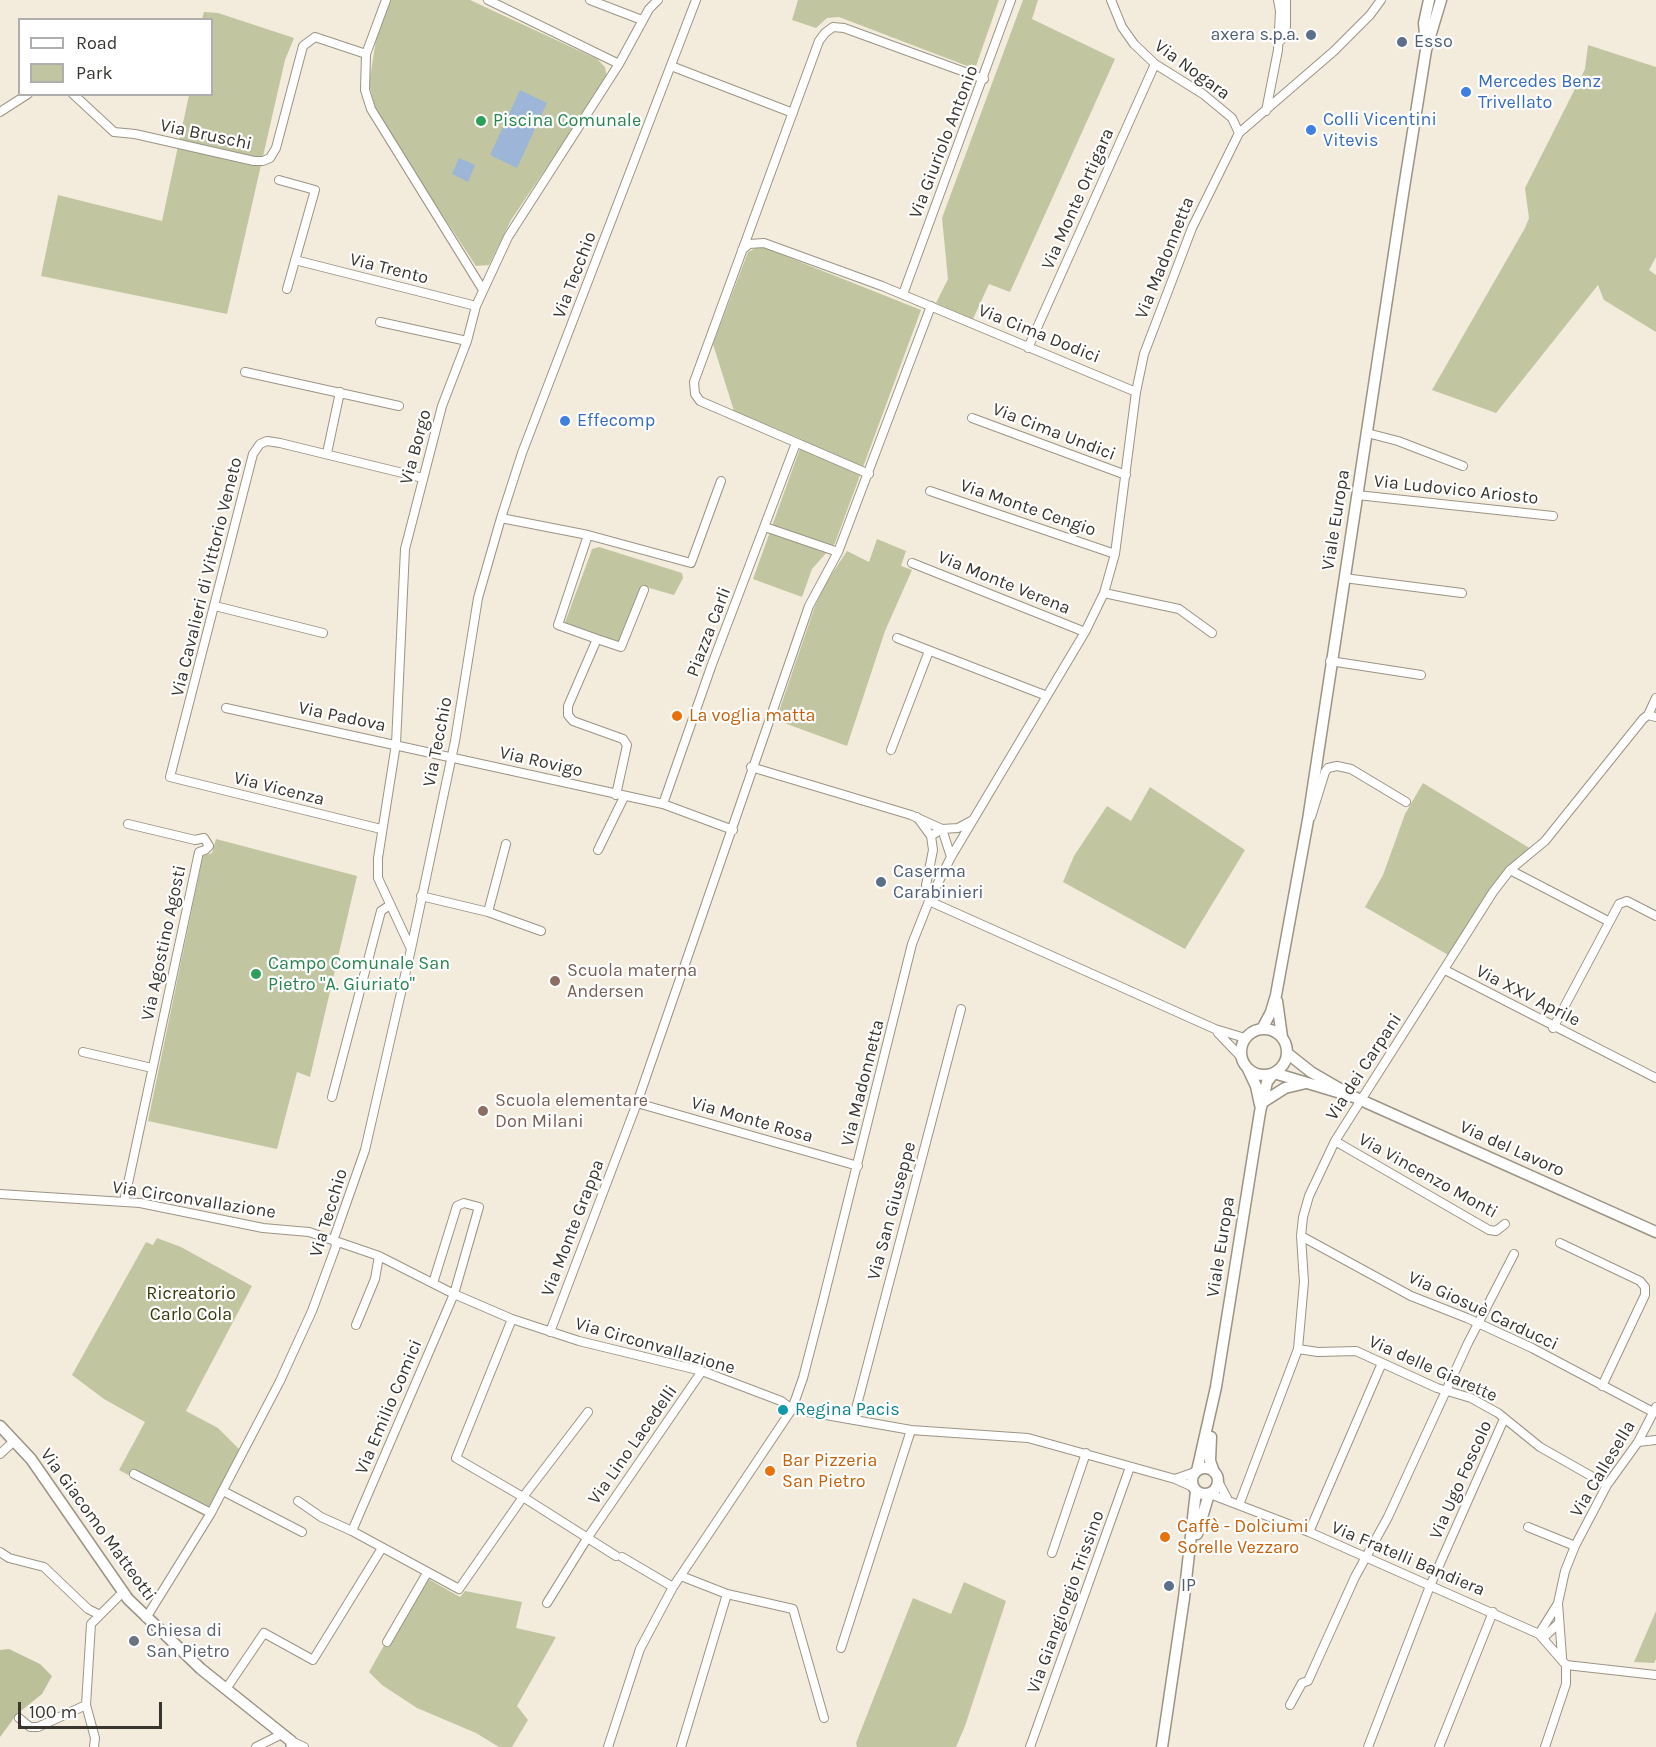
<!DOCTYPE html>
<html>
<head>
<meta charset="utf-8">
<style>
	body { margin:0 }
	#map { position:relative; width:1656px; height:1747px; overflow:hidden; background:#f3ebdb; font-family:Karla,sans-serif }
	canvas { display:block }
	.legend { position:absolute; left:18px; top:18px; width:195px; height:78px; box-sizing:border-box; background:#fff; border:2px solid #afaeac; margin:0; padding:8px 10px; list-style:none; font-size:18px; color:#38352f }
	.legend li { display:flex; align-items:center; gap:12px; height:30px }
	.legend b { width:30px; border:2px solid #afaeac }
	.scale { position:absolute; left:18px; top:1702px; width:144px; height:27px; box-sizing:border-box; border:3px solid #38352f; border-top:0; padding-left:8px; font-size:18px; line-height:21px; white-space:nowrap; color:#38352f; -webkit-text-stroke:4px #fff; paint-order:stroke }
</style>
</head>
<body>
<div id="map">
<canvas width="1656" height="1747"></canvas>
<ul class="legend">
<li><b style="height:8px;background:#fff"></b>Road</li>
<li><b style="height:16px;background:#c1c6a0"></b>Park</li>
</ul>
<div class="scale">100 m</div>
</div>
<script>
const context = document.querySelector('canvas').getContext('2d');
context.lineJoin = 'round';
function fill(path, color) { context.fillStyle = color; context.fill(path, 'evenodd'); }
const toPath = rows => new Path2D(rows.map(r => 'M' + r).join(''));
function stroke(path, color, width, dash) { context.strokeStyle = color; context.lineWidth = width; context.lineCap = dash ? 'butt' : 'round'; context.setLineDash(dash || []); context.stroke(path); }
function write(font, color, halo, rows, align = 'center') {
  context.font = font + ' Karla,sans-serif'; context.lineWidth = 4.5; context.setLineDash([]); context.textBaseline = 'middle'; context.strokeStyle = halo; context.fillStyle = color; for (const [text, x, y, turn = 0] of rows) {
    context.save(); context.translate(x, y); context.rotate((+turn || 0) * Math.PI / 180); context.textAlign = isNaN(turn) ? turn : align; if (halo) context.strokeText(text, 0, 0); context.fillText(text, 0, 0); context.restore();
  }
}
fill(toPath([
	[390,0,470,0,597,59,605,67,607,78,511,220,489,265,476,266,403,155,375,107,369,84,376,40],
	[798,0,999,0,975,69,839,17,827,18,816,28,792,20],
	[1023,0,1038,0,1032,19,1115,59,1010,292,989,284,973,319,936,303,948,279,942,218],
	[204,12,218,13,294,38,285,60,227,314,41,276,58,195,162,221,189,95,212,94,212,20,202,19],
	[1588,45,1656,67,1656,257,1649,270,1656,275,1656,332,1604,300,1598,285,1496,413,1432,390,1525,228,1529,218,1525,188,1585,69],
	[760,246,921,310,835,543,812,569,802,597,753,579,803,440,734,411,713,344,748,252],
	[877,539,906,551,901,566,912,570,885,631,847,746,776,720,815,606,826,583,847,551,869,562],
	[599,547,682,573,683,578,674,595,642,586,621,641,616,643,564,625,590,555,592,549],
	[1423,783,1531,849,1506,874,1450,956,1365,907,1383,875,1405,814],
	[1150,787,1245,850,1185,949,1063,882,1074,856,1107,806,1131,821],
	[216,839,357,876,310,1077,297,1072,277,1149,148,1121,203,856,212,853],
	[157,1238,181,1247,252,1286,186,1411,218,1428,240,1450,204,1516,119,1470,145,1422,104,1399,72,1375,146,1242,153,1245],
	[425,1577,460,1597,465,1591,522,1602,516,1628,556,1637,517,1706,528,1720,512,1747,499,1747,476,1733,417,1708,382,1685,369,1672,404,1610],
	[964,1582,1006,1601,965,1726,956,1747,857,1747,856,1743,913,1598,951,1614],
	[1656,1611,1656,1659,1654,1663,1634,1662]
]), '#c1c6a0');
fill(toPath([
	[9,1649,40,1664,52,1676,42,1694,17,1714,0,1737,0,1650]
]), '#bbc098');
fill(toPath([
	[520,90,547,103,517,168,490,155],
	[459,158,475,165,468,182,452,174]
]), '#9db6d7');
const street = toPath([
	[386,0,366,54,365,90,371,109,483,290],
	[488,0,619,64],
	[590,0,642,20],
	[1111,0,1122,27,1134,44,1155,64,1203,94,1232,118,1239,133],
	[1281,40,1286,27,1286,0],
	[671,66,793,113],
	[73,94,114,132,135,134,254,161,263,161,270,158,276,148,303,46,315,37,366,54],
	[1266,111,1278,50,1280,11,1278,0],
	[0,112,28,94],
	[279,180,315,190,287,289],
	[742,250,749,244,764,243,882,286,1136,392],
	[295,260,476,306],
	[903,294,1011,0],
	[380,322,467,341],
	[1028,348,1155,64],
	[245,372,399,406],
	[972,418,1126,475],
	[1367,433,1398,441,1463,466],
	[327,453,340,392],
	[869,474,700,401,695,394,694,382,819,41,825,33,833,27,844,28,984,79],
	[930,491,1115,554],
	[1357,495,1553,516],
	[501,518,588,535,691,563,721,481],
	[765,527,838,552],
	[588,535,558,625,597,639,568,706,568,715,573,721,623,739,627,745,616,795],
	[912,563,1085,632],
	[1344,578,1462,593],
	[1104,593,1179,609,1212,633],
	[215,606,323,633],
	[897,638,1047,696],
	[597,639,621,647,644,590],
	[1330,661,1421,675],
	[226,708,663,804,733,830],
	[1648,715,1656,698],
	[891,750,929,651],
	[751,767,911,815,942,829,958,828,971,821],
	[663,804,711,667,796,443],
	[917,817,931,836,933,850,926,885,929,901,1215,1029,1245,1038],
	[1311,817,1325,772,1328,768,1337,766,1351,769,1406,802],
	[381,829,170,777,253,454,260,444,267,441,280,443,423,478],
	[931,836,942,829,951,857],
	[598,850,624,797],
	[1510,870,1608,921],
	[421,896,488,912,541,931],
	[488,912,506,844],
	[411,949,378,878,378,858,396,744,405,549,442,406,467,341,476,306,508,237,619,64,649,9,658,0],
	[1445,970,1656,1078],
	[1553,1028,1619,904,1627,901,1656,916],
	[1218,1033,1242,1058],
	[83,1052,152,1068],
	[332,1097,381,911,390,905],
	[637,1103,858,1166],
	[1335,1141,1489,1230,1496,1231,1505,1224],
	[0,1194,140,1203,263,1228,309,1232,379,1256,454,1294,512,1319,579,1341,702,1371,781,1401,792,1409,911,1430,1028,1438,1175,1479,1193,1487],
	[124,1202,199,852,205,850,209,846,204,838,195,840,128,824],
	[1301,1236,1411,1296,1467,1318,1532,1348,1653,1412],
	[1560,1243,1640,1281,1645,1287,1645,1295,1602,1386],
	[433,1283,457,1206,464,1203,479,1207,454,1294,352,1531,459,1589,523,1497,588,1412],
	[512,1319,456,1458,523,1497,616,1556],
	[356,1325,375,1279,379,1256],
	[550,1332,637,1103,809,606,838,552,931,306],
	[1298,1349,1318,1352,1356,1351,1437,1388,1471,1398,1498,1413,1540,1447,1607,1485],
	[853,1420,961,1009],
	[1638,1442,1656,1440],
	[0,1454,14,1441],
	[134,1474,211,1513],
	[1175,1479,1195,1472],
	[1218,1481,1227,1498],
	[223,1491,302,1532],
	[1210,1494,1309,1532,1539,1634,1566,1665,1566,1684,1545,1747],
	[298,1501,321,1517,352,1531],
	[1239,1505,1298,1349,1304,1282,1301,1236,1303,1217,1309,1196,1335,1141,1493,892,1510,870,1545,841,1643,719,1648,715,1656,717],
	[1528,1527,1575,1546],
	[1309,1532,1382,1363],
	[0,1552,9,1558,44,1567,88,1609,98,1614],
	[1052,1553,1086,1453],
	[622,1557,673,1587],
	[681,1576,727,1594,793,1609,824,1718],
	[547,1603,588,1537,702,1371],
	[146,1618,211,1513,280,1381,312,1311,336,1246,334,1238,365,1150,411,949,455,741,478,598,501,518,522,453,696,0],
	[1539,1634,1557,1605],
	[1543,1638,1559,1623],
	[387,1642,427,1573],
	[841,1648,911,1430],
	[1562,1657,1558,1603,1565,1571,1575,1546,1607,1485,1638,1442,1656,1407],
	[1566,1665,1656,1675],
	[226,1689,264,1633,313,1660,382,1548],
	[1290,1705,1302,1683,1308,1681,1355,1577,1388,1517,1468,1343,1514,1254],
	[19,1718,30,1727,38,1727,86,1705],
	[291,1741,304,1747],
	[94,1747,95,1738,86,1705,91,1624,123,1592],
	[256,1747,282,1734],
	[608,1747,640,1649,673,1587,792,1409,803,1378,823,1301,912,944,929,901,951,857,1085,632,1104,593,1115,554,1136,392,1144,354,1192,228,1239,133,1334,51,1370,15,1381,0],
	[681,1747,727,1594],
	[1030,1747,1130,1467],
	[1368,1747,1430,1586,1504,1419],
	[1439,1747,1493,1612]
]);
const secondary = toPath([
	[1426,44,1424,23,1429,0],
	[1277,1001,1282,1037],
	'1241 1052a23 23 0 1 1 46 0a23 23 0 1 1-46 0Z',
	[1262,1029,1271,1012,1276,995,1308,820,1403,194,1426,50,1441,0],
	[1287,1053,1311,1072,1354,1097,1656,1232],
	[1248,1069,1256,1086,1260,1105],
	[1263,1102,1285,1088,1306,1083],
	[0,1426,31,1459,128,1599,201,1669,291,1741,292,1747],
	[1211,1437,1210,1461,1214,1472],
	'1192 1481a13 13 0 1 1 26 0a13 13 0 1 1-26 0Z',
	[1197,1471,1216,1387,1260,1112,1267,1082,1274,1073,1354,1097],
	[1197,1534,1209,1494],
	[1162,1747,1184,1598,1196,1491]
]);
stroke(street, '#9b9485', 10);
stroke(secondary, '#9b9485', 13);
stroke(street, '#fff', 8);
stroke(secondary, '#fff', 10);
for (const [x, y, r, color] of [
	[1311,35,6,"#5c6f8a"],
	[1402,42,6,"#5c6f8a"],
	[1466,92,6,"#3f7fe0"],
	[481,121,6,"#2e9e5b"],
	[1311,130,6,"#3f7fe0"],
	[565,421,6,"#3f7fe0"],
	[677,716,6,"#e8710a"],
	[881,882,6,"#5c6f8a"],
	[256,974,6,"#2e9e5b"],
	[555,981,6,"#8d6e63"],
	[483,1111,6,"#8d6e63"],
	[783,1410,6,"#0f9aa8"],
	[770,1471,6,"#e8710a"],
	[1165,1537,6,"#e8710a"],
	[1169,1586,6,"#5c6f8a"],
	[134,1641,6,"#6b7280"]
]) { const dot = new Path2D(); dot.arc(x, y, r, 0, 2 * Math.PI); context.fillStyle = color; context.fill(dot); stroke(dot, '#fff', 2); }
write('18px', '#4e5e75', '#fff', [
	["axera s.p.a.",1299,35,"right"],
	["Esso",1414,42],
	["Caserma",893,872],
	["Carabinieri",893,893],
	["IP",1181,1586]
], 'left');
write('18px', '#38352f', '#fff', [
	["Via Nogara",1192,70,36],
	["Via Bruschi",206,135,12],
	["Via Giuriolo Antonio",944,142,-69],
	["Via Monte Ortigara",1078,199,-66],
	["Via Madonnetta",1165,258,-68],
	["Via Trento",389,269,14],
	["Via Tecchio",575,275,-69],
	["Via Cima Dodici",1039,334,22],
	["Via Cima Undici",1054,432,21],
	["Via Borgo",416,447,-75],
	["Via Ludovico Ariosto",1456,490,6],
	["Via Monte Cengio",1028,508,19],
	["Viale Europa",1336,520,-81],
	["Via Cavalieri di Vittorio Veneto",207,577,-76],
	["Via Monte Verena",1004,583,22],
	["Piazza Carli",709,632,-69],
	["Via Padova",342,717,12],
	["Via Tecchio",438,742,-79],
	["Via Rovigo",541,762,13],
	["Via Vicenza",279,789,14],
	["Via Agostino Agosti",164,943,-78],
	["Via XXV Aprile",1528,996,27],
	["Via dei Carpani",1364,1067,-57],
	["Via Madonnetta",863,1083,-76],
	["Via Monte Rosa",752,1120,16],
	["Via del Lavoro",1512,1149,24],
	["Via Vincenzo Monti",1428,1176,29],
	["Via Circonvallazione",194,1200,9],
	["Via San Giuseppe",892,1211,-75],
	["Via Tecchio",329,1213,-73],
	["Via Monte Grappa",573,1228,-69],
	["Viale Europa",1221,1247,-81],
	["Via Giosuè Carducci",1483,1311,25],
	["Via Circonvallazione",655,1346,16],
	["Via delle Giarette",1433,1369,24],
	["Via Emilio Comici",389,1407,-67],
	["Via Lino Lacedelli",633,1445,-55],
	["Via Callesella",1603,1469,-59],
	["Via Ugo Foscolo",1461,1480,-66],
	["Via Giacomo Matteotti",98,1525,54],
	["Via Fratelli Bandiera",1408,1559,23],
	["Via Giangiorgio Trissino",1066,1602,-70]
]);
write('18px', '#366cbe', '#fff', [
	["Mercedes Benz",1478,82],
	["Trivellato",1478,103],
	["Colli Vicentini",1323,120],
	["Vitevis",1323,141],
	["Effecomp",577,421]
], 'left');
write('18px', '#27864d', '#fff', [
	["Piscina Comunale",493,121],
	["Campo Comunale San",268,964],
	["Pietro \"A. Giuriato\"",268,985]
], 'left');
write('18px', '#c56008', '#fff', [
	["La voglia matta",689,716],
	["Bar Pizzeria",782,1461],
	["San Pietro",782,1482],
	["Caffè - Dolciumi",1177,1527],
	["Sorelle Vezzaro",1177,1548]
], 'left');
write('18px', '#785e54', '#fff', [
	["Scuola materna",567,971],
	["Andersen",567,992],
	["Scuola elementare",495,1101],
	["Don Milani",495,1122]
], 'left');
write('18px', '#363907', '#fff', [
	["Ricreatorio",191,1294],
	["Carlo Cola",191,1315]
]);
write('18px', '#0d838f', '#fff', [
	["Regina Pacis",795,1410]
], 'left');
write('18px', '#5b616d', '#fff', [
	["Chiesa di",146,1631],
	["San Pietro",146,1652]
], 'left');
</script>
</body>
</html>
